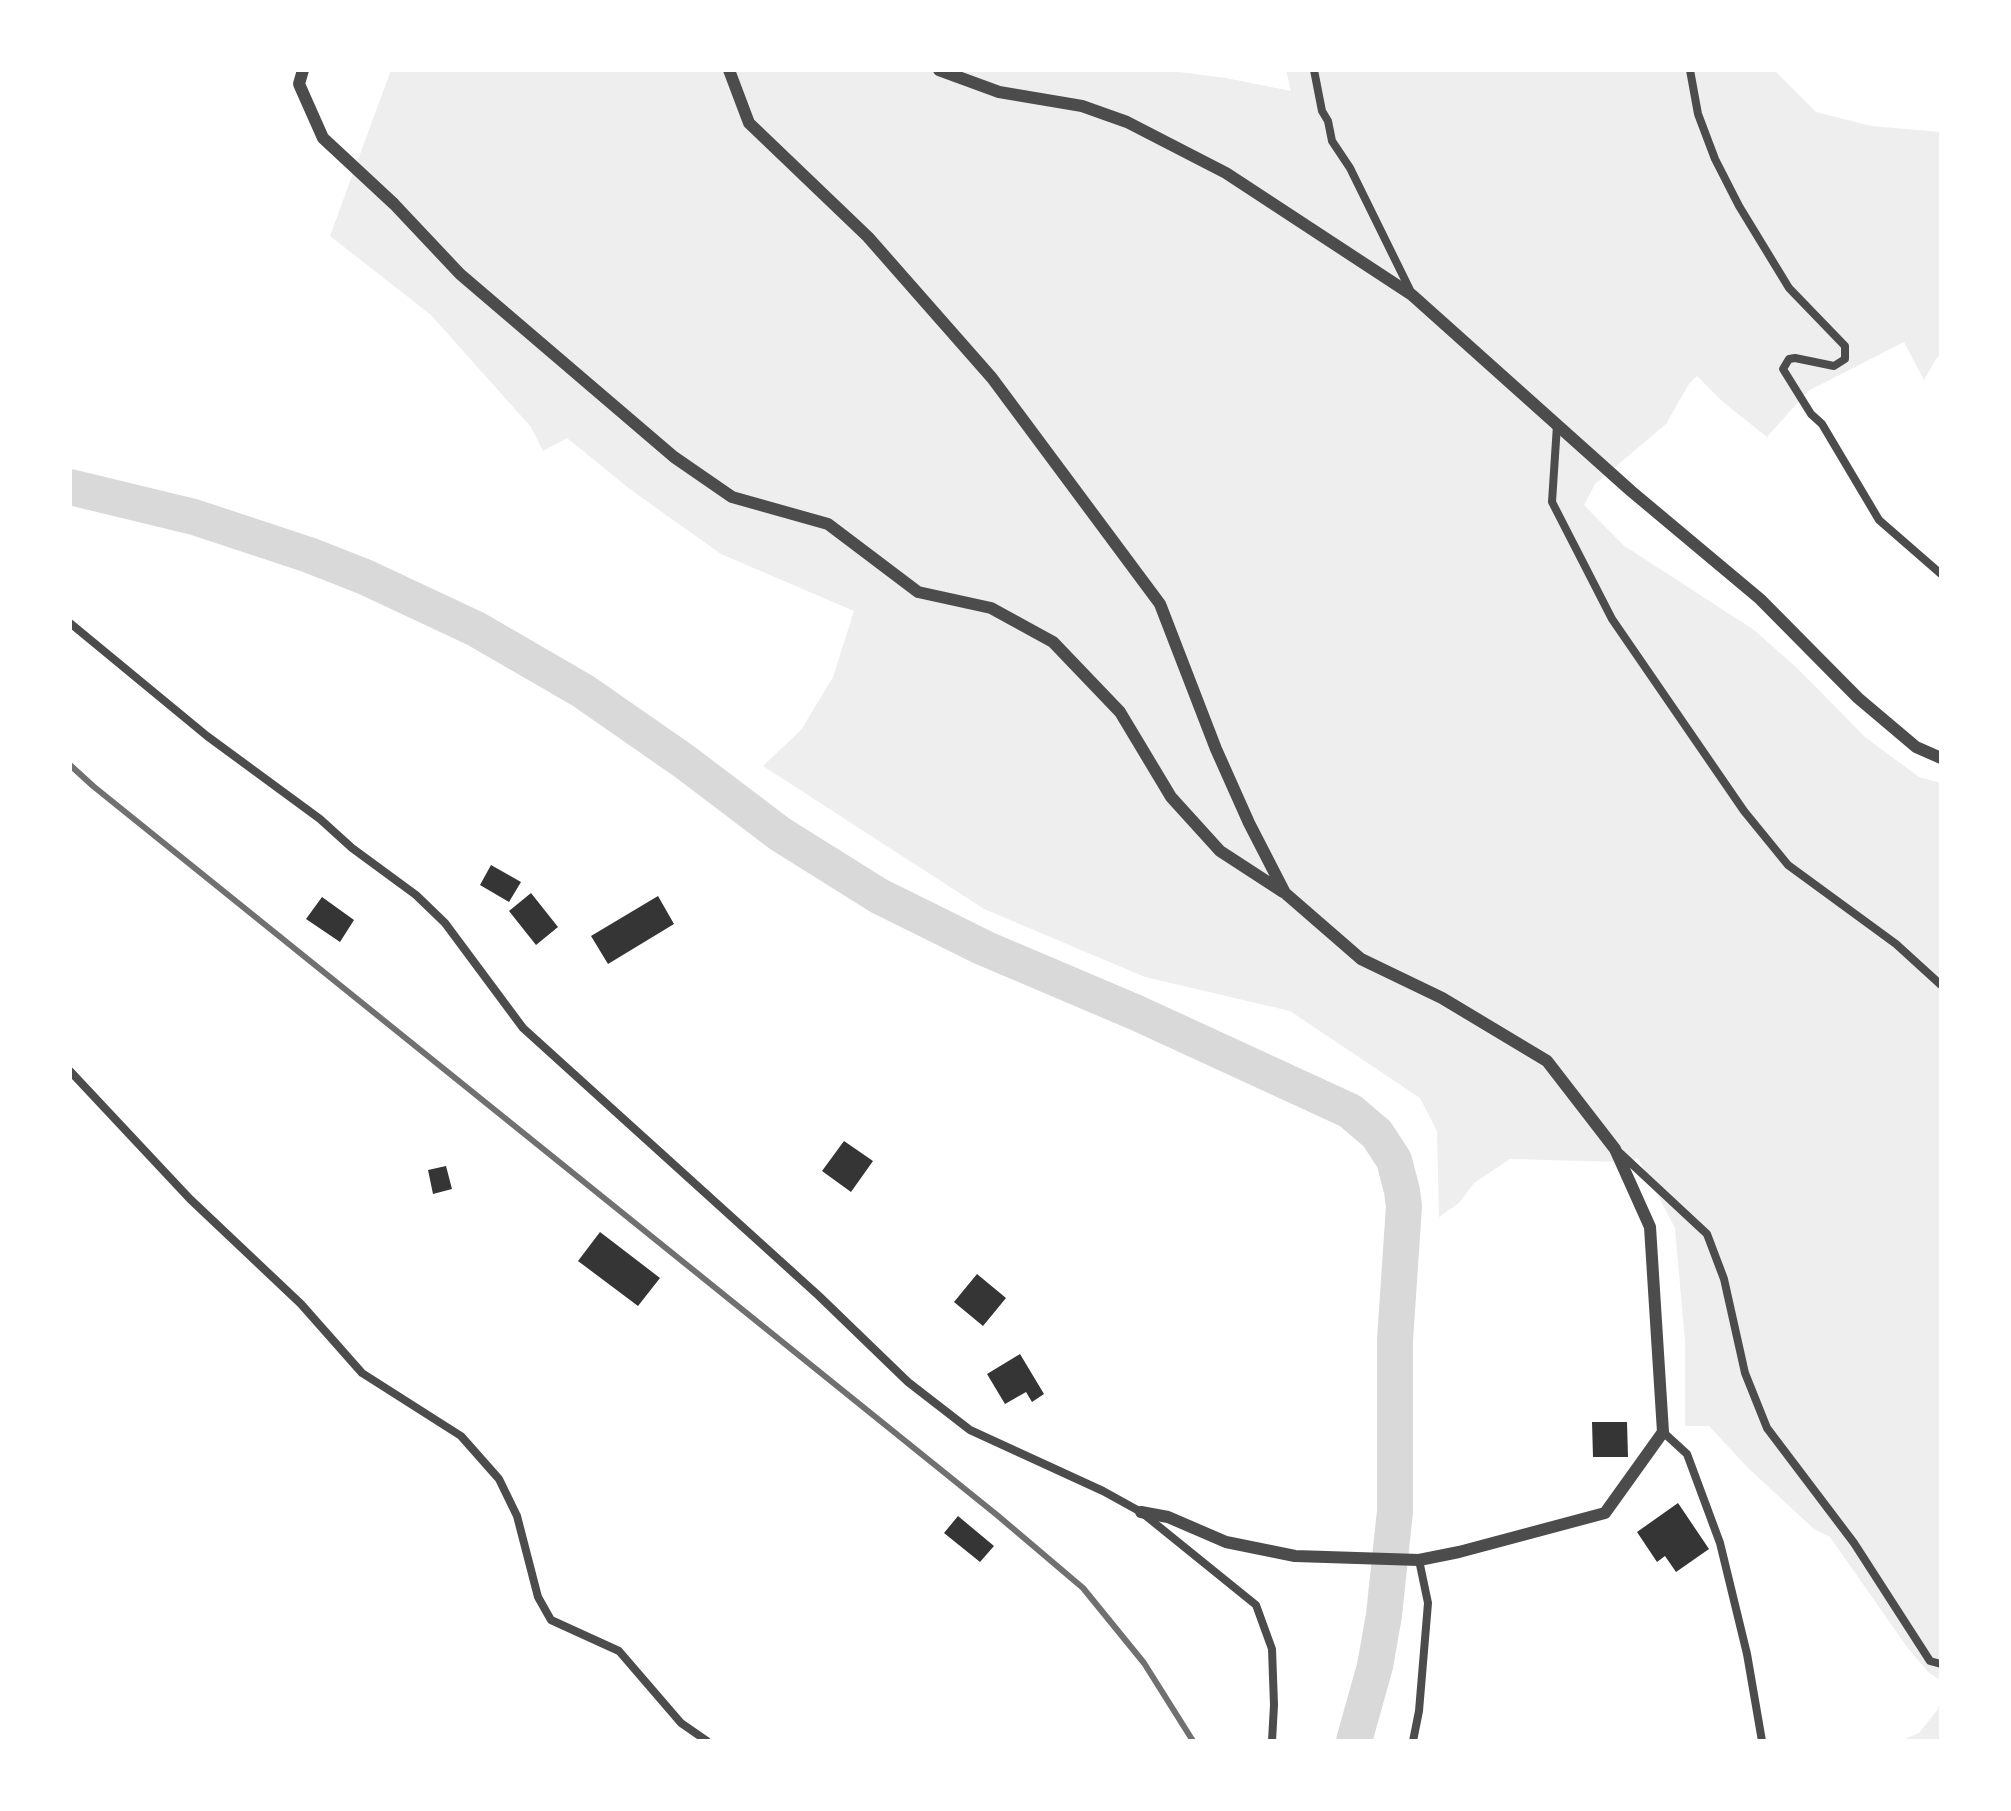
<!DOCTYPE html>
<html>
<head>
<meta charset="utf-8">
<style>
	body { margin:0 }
	#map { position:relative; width:2011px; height:1811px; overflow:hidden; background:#fff; font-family:"Zilla Slab",serif }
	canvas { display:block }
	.frame { position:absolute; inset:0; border:72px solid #fff; pointer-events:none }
</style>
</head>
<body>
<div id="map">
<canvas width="2011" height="1811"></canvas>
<div class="frame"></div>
</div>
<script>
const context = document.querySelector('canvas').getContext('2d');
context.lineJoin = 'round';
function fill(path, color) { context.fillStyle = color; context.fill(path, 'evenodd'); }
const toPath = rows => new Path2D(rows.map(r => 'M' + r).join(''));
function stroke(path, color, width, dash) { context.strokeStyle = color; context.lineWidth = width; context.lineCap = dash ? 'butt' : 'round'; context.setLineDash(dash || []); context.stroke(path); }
fill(toPath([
	[391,70,1163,70,1226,78,1291,91,1286,70,1777,70,1776,72,1816,112,1871,126,1941,132,1941,354,1936,359,1924,380,1904,342,1808,391,1767,437,1723,402,1697,376,1689,384,1666,424,1595,484,1584,505,1623,545,1754,630,1797,668,1865,737,1919,777,1941,783,1941,1680,1929,1673,1907,1647,1830,1537,1814,1529,1748,1468,1709,1426,1685,1426,1685,1342,1675,1228,1638,1158,1623,1162,1510,1159,1474,1183,1459,1203,1439,1217,1437,1131,1420,1098,1290,1011,1145,977,984,909,763,766,801,730,833,677,854,611,721,554,631,490,567,438,543,451,531,427,431,315,330,236],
	[1941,1696,1941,1741,1900,1741,1919,1733,1938,1709]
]), '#eee');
stroke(toPath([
	[70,487,194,517,309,555,365,577,476,629,583,691,685,762,780,834,879,896,984,948,1137,1013,1350,1111,1377,1134,1394,1160,1402,1191,1404,1206,1395,1340,1395,1511,1384,1615,1375,1666,1354,1741]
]), '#d9d9d9', 36);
fill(toPath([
	[491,865,521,882,509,902,480,885],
	[531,893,558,927,536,945,509,911],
	[658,896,674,924,608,964,591,936],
	[322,897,354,920,340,942,306,919],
	[844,1141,873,1161,851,1192,822,1171],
	[446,1166,452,1189,433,1194,428,1170],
	[600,1232,660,1278,638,1306,578,1261],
	[977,1274,1006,1298,983,1326,954,1302],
	[1020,1354,1044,1394,1032,1402,1026,1392,1005,1404,987,1374],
	[1592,1422,1627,1422,1628,1457,1593,1457],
	[1678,1503,1709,1549,1676,1572,1665,1556,1657,1562,1637,1532],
	[958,1516,994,1546,980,1562,944,1533]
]), '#353535');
stroke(toPath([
	[1314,70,1322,111,1328,121,1332,141,1350,168,1412,294],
	[1690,70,1698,114,1715,159,1739,206,1789,288,1845,346,1845,359,1834,366,1795,358,1789,359,1783,369,1811,414,1822,424,1879,520,1941,574],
	[1557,425,1552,502,1612,619,1744,811,1788,865,1896,944,1941,985],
	[70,623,207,736,320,819,352,848,416,895,445,923,523,1028,819,1296,908,1382,970,1430,1103,1491,1141,1512,1256,1605,1272,1649,1274,1705,1272,1741],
	[70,1071,190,1199,301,1304,362,1373,461,1436,499,1479,517,1516,538,1597,551,1620,619,1651,681,1723,707,1741],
	[1620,1153,1707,1234,1724,1279,1745,1373,1767,1428,1854,1543,1930,1661,1941,1664],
	[1663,1432,1687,1454,1720,1543,1747,1654,1762,1741],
	[1413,1741,1419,1711,1428,1603,1419,1560]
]), '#4c4c4c', 8);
stroke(toPath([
	[303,70,299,84,323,138,394,204,460,274,674,457,732,497,828,524,918,592,991,608,1053,642,1120,712,1171,797,1220,851,1283,892],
	[729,70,749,123,868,237,992,378,1160,604,1216,749,1249,823,1285,893,1361,959,1442,998,1547,1061,1615,1149,1650,1227,1663,1432,1605,1513,1459,1552,1419,1560,1295,1556,1226,1542,1168,1517,1141,1512],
	[939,70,999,92,1082,106,1127,122,1226,173,1412,295,1631,491,1760,599,1858,698,1916,747,1941,758]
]), '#4c4c4c', 12);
stroke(toPath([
	[70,765,93,786,997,1515,1083,1588,1144,1663,1193,1741]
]), '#707070', 6);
</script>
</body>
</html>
